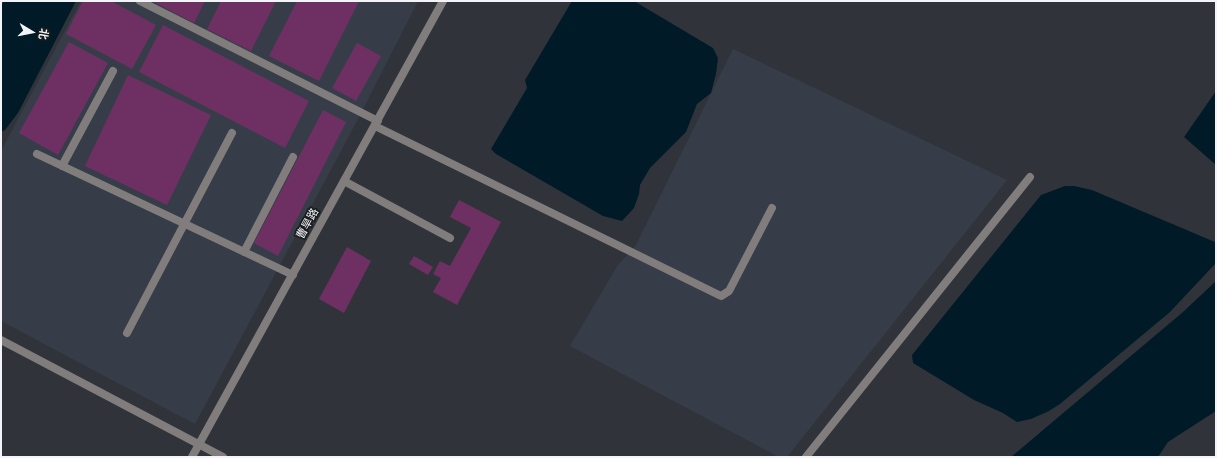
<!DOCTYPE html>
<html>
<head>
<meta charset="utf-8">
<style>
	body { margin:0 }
	#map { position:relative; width:1217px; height:458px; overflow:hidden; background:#30343a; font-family:"DM Sans","Noto Sans SC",sans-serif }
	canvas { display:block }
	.frame { position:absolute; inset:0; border:2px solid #f2f4f9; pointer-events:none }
	.north { position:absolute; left:12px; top:12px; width:40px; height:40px; -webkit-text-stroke:3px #1a1c1e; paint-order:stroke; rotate:100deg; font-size:11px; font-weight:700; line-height:16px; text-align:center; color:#f2f4f9 }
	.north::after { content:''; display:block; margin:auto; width:14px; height:18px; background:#f2f4f9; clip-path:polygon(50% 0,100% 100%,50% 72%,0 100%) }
</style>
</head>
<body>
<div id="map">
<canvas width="1217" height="458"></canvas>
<div class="frame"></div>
<div class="north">北</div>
</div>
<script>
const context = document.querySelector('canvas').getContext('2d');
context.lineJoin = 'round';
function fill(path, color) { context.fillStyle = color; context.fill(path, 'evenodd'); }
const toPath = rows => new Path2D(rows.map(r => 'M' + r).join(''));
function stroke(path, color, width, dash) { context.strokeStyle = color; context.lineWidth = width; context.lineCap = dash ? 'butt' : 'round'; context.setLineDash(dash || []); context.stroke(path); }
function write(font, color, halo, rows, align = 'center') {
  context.font = font + ' "DM Sans","Noto Sans SC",sans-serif'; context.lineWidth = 3.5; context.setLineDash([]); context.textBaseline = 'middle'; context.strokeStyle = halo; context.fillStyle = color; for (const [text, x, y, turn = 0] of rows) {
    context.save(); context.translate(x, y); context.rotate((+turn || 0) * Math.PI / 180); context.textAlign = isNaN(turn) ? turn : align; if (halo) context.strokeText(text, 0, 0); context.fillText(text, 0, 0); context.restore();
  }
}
fill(toPath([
	[81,1,418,1,357,121,195,424,1,321,1,151],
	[733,49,1007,180,787,457,779,457,570,346,618,265,636,245]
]), '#363d48');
fill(toPath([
	[4,1,76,1,18,113,5,130,1,132,1,6],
	[572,1,634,1,713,48,718,58,716,74,711,93,697,104,686,132,650,168,640,185,639,194,634,208,622,221,603,216,496,154,491,149,527,88,525,80],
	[1216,91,1216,165,1184,137],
	[1065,186,1074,186,1092,190,1215,242,1216,263,1170,312,1060,404,1049,411,1031,419,1017,422,1003,413,974,400,913,363,912,355,1041,195],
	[1216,281,1216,411,1168,442,1158,457,1011,457,1183,312]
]), '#001b27');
fill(toPath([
	[83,1,111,1,156,25,132,69,66,34],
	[152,1,205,1,194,23],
	[221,1,276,1,251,51,207,29],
	[297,1,359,1,319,81,269,56],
	[163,25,309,101,285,148,139,72],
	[69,42,108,63,58,155,19,133],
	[357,43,381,56,356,101,332,88],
	[128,75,211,115,167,205,85,166],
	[323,110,346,122,278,256,254,243],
	[459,200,501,222,457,305,433,292,441,278,433,274,440,261,450,266,471,228,450,217],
	[347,247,371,261,344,313,319,299],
	[414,256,433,267,428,275,409,264]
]), '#6e3062');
stroke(toPath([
	[140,1,378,121],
	[375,126,721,296,729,291,772,208],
	[37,154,293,275],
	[62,166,113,71],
	[344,181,450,238],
	[244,252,293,157],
	[127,333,232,133],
	[806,457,1030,177]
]), '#817d7c', 8);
stroke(toPath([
	[1,340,223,457],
	[192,457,443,1]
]), '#817d7c', 8);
write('11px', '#f2f4f9', '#1a1c1e', [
	["曹旱路",308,224,-61]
]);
</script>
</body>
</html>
